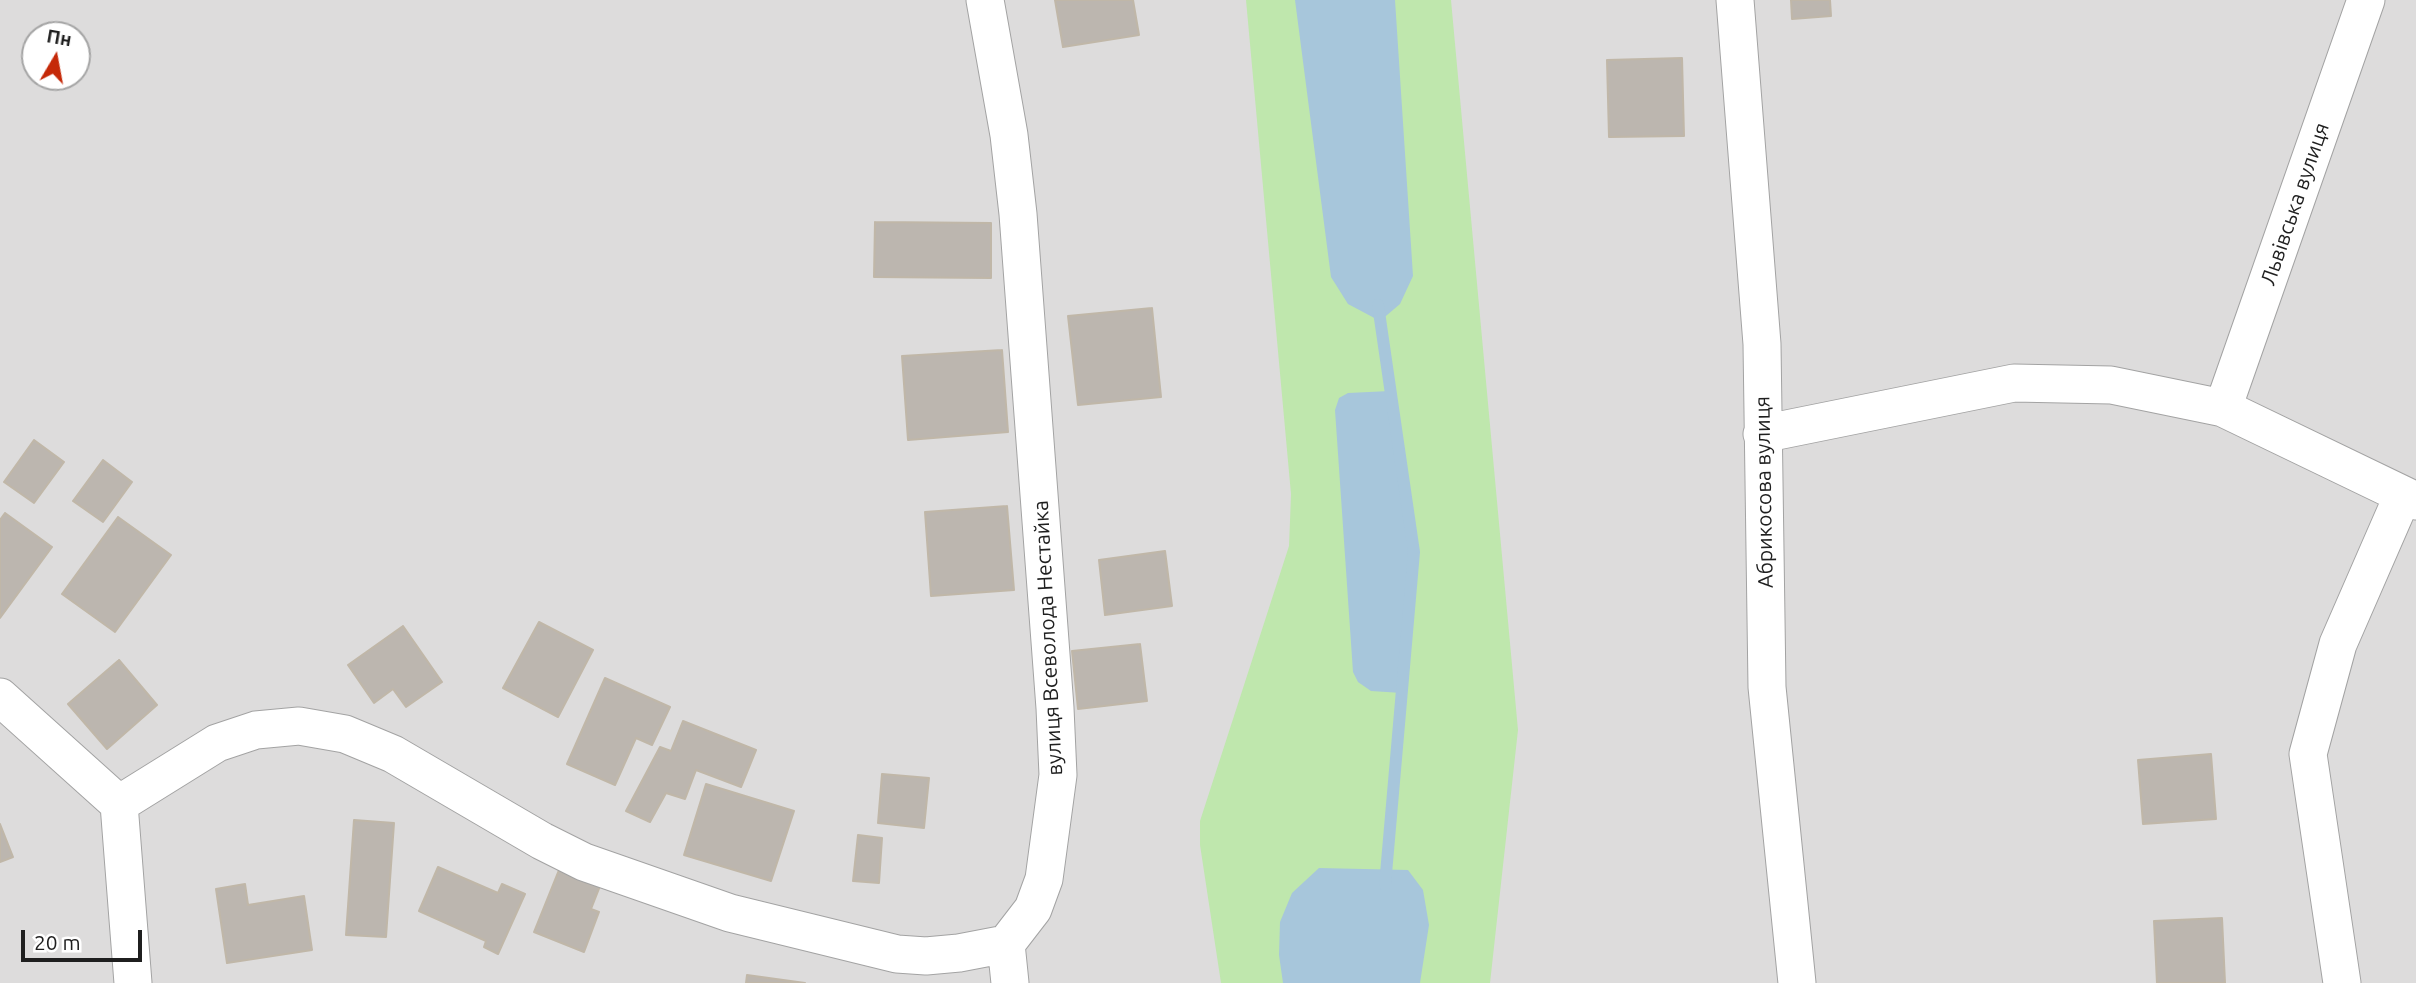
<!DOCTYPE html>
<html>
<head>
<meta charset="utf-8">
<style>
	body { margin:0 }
	#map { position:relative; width:2416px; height:983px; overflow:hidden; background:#efeee5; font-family:Ubuntu,sans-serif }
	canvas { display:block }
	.north { position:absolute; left:21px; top:21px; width:70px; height:70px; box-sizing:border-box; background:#fff; border:2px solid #a5a5a5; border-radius:50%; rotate:10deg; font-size:19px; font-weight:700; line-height:28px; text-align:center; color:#1f1f1f }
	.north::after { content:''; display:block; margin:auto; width:24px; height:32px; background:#c52908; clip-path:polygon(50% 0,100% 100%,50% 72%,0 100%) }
	.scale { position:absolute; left:21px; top:930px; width:121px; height:32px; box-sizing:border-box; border:4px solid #1f1f1f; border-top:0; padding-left:9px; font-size:21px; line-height:24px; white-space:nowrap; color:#1f1f1f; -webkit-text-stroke:5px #fff; paint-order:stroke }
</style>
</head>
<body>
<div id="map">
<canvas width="2416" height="983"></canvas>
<div class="north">Пн</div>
<div class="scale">20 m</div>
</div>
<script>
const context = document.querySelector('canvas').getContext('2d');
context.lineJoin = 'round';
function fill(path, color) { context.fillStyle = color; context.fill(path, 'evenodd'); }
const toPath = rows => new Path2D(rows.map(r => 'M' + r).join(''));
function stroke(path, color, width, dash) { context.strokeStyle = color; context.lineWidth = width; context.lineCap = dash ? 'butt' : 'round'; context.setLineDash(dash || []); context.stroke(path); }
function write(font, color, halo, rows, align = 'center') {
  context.font = font + ' Ubuntu,sans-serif'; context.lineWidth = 7; context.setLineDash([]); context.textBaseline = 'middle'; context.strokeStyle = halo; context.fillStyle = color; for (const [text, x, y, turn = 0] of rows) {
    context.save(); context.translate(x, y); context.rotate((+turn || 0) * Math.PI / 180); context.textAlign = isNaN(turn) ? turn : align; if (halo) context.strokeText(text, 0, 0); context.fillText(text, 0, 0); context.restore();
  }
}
fill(toPath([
	[0,0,2416,0,2416,983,0,983],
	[35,35,77,35,77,77,35,77]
]), '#dddcdc');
fill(toPath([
	[1246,0,1451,0,1518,730,1490,983,1221,983,1200,845,1200,821,1289,546,1290,521,1291,494]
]), '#bfe7ad');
fill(toPath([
	[1295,0,1395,0,1413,276,1400,304,1380,321,1348,304,1331,277],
	[1390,391,1414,552,1402,693,1371,691,1358,682,1353,672,1335,410,1339,398,1348,393],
	[1319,868,1408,870,1423,890,1429,925,1420,983,1283,983,1279,955,1280,922,1292,893]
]), '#a7c6db');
stroke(toPath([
	[1378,305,1414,552,1385,885]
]), '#a7c6db', 12);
const building = toPath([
	[1055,0,1133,0,1139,35,1063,47,1055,0],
	[1791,0,1830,0,1831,16,1792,19,1791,0],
	[1682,58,1684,136,1609,137,1607,60,1682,58],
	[875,222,991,223,991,278,874,277,875,222],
	[1152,308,1161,397,1078,405,1068,316,1152,308],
	[1002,350,1008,432,908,440,902,356,1002,350],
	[34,440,64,462,34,503,4,482,34,440],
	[103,460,132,482,103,522,73,501,103,460],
	[1007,506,1014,590,931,596,925,512,1007,506],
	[5,513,52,547,0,618,0,520,5,513],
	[118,517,171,555,115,632,62,594,118,517],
	[1165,551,1172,606,1105,615,1099,560,1165,551],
	[539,622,593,650,558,717,503,688,539,622],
	[403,626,442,682,406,707,393,689,374,703,348,665,403,626],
	[1140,644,1147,701,1078,709,1072,651,1140,644],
	[119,660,157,705,107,749,68,704,119,660],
	[605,678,670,707,652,745,636,738,615,785,567,764,605,678],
	[683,721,756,750,741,787,696,770,685,799,666,793,650,822,626,811,660,747,671,751,683,721],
	[2211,754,2216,819,2143,824,2138,760,2211,754],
	[882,774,929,778,924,828,878,823,882,774],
	[706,784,794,811,771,881,684,855,706,784],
	[354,820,394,823,386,937,346,935,354,820],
	[0,824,13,857,0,862,0,824],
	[858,835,882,838,879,883,853,881,858,835],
	[561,865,602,881,591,909,599,912,584,952,534,932,561,865],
	[438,867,498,893,502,884,525,894,498,954,484,947,486,941,419,911,438,867],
	[245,884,248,905,304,896,312,950,227,963,216,889,245,884],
	[2222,918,2225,983,2157,983,2154,921,2222,918],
	[747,975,805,983,746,983,747,975]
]);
fill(building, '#bcb6af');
stroke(building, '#c0b7a8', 2);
const street = toPath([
	[1735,0,1762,344,1767,687,1797,983],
	[2223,408,2366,0],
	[1762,434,2014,383,2111,385,2223,408,2416,501],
	[0,697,119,804,133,983],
	[119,804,217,743,256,730,299,726,345,734,393,754,542,841,584,862,730,913,897,954,926,956,959,953,1006,944,1033,909,1044,879,1058,775,1055,708,1018,214,1009,135,985,0],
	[1006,944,1010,983],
	[2342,983,2308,754,2338,644,2403,495]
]);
stroke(street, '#a3a3a3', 39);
stroke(street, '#fff', 37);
write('21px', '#1f1f1f', '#fff', [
	["Львівська вулиця",2295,204,-71],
	["Абрикосова вулиця",1764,492,-91],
	["вулиця Всеволода Нестайка",1048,638,-93]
]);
</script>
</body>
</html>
